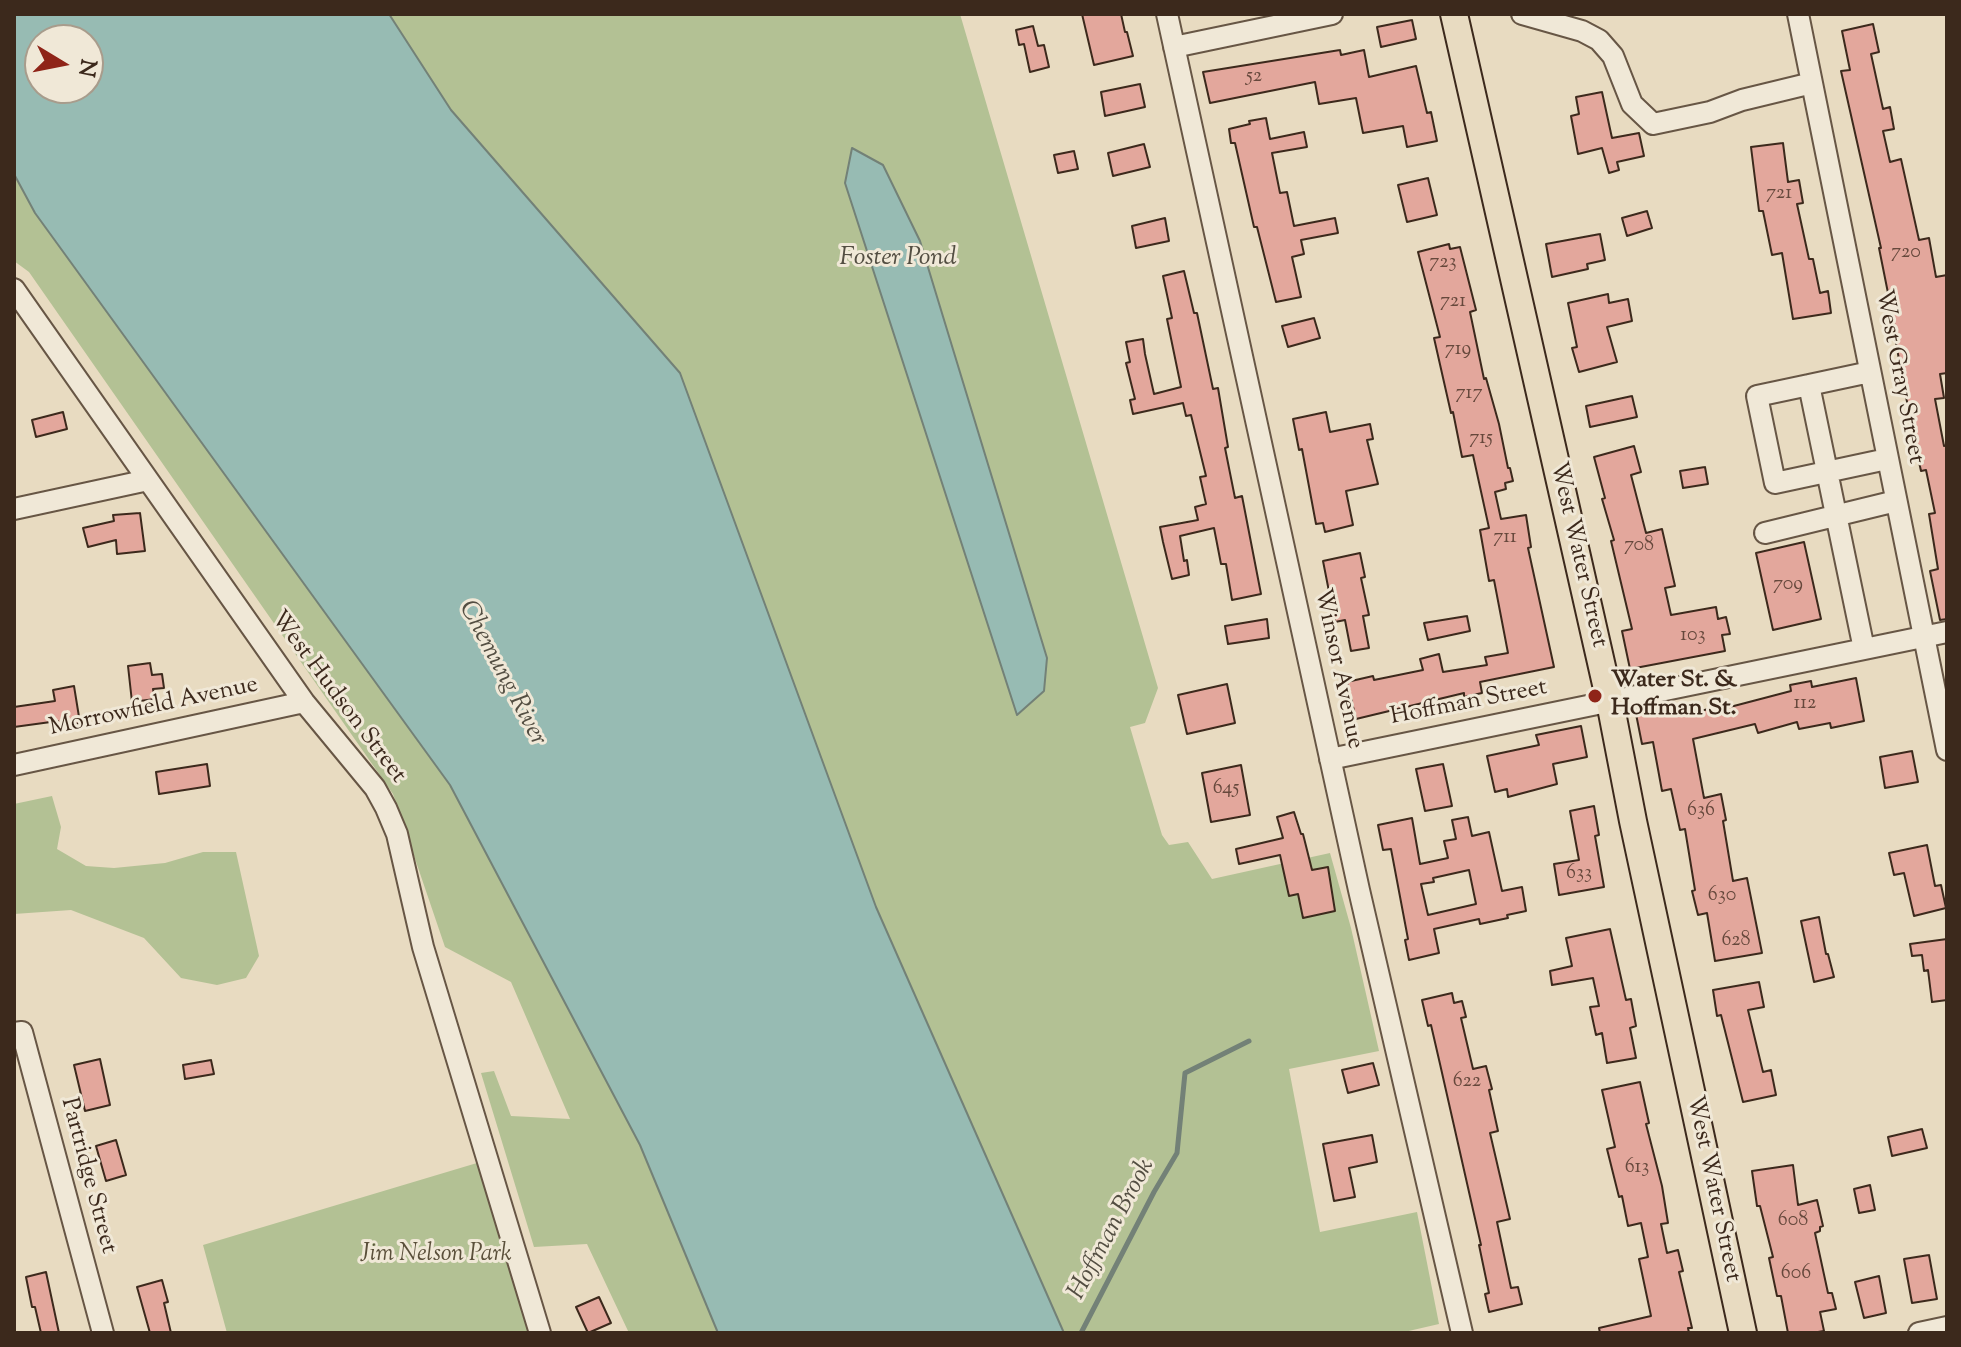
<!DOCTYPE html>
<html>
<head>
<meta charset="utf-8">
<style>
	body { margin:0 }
	#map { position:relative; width:1961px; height:1347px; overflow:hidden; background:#e8dbc1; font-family:"Sorts Mill Goudy",serif }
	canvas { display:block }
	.frame { position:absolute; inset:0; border:16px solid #3c291c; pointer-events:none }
	.north { position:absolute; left:24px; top:24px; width:80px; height:80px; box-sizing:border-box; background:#f0e8d7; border:2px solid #a89c8c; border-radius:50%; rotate:100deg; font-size:22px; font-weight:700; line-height:32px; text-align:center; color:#3c291c }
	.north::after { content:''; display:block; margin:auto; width:28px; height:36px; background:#8f2418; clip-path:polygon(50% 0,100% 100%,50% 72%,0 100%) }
</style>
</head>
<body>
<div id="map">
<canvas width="1961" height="1347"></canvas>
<div class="frame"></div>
<div class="north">N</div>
</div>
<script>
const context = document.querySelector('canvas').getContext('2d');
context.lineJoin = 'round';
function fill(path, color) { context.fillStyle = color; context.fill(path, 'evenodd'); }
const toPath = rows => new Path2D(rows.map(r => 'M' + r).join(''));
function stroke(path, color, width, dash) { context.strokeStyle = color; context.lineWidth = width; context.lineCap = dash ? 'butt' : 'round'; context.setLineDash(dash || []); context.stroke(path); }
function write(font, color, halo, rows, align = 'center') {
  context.font = font + ' "Sorts Mill Goudy",serif'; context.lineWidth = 6; context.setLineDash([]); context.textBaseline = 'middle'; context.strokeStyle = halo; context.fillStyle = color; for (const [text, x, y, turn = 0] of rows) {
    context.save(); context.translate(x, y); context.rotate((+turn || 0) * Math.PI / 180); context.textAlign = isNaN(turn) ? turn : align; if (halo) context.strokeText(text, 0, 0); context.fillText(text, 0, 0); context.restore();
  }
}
fill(toPath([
	[389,14,960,14,1158,688,1145,723,1130,727,1162,835,1169,845,1188,842,1212,879,1330,853,1351,928,1379,1051,1289,1069,1320,1232,1417,1212,1439,1324,1400,1333,1064,1333,876,907,451,110],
	[14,174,35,213,450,785,640,1145,718,1333,629,1333,587,1244,534,1247,481,1073,494,1071,511,1116,570,1119,511,982,445,947,393,794,29,272,14,261],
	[52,796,61,827,57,849,86,866,114,868,165,863,203,852,236,852,259,956,246,978,217,985,181,978,144,938,71,910,14,914,14,804],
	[487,1160,540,1333,227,1333,203,1245]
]), '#b3c194');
const water = toPath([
	[14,14,389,14,451,110,680,373,876,907,1064,1333,718,1333,640,1145,450,785,35,213,14,174,14,14],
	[40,40,88,40,88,88,40,88,40,40],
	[852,148,883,165,920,241,1047,658,1044,691,1017,715,845,183,852,148]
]);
fill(water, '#97bbb3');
stroke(water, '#738177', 2);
stroke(toPath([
	[1081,1333,1154,1192,1177,1153,1185,1073,1249,1041]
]), '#738177', 5);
const building = toPath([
	[1082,14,1121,14,1125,32,1127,32,1133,56,1094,65,1082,14],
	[1412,20,1416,39,1381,47,1377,27,1412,20],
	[1873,24,1879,52,1871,54,1883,109,1890,107,1894,129,1883,131,1890,162,1901,159,1919,240,1929,238,1936,277,1947,275,1947,373,1940,374,1944,398,1935,399,1944,446,1947,445,1947,619,1940,620,1930,571,1938,569,1929,514,1935,513,1926,470,1921,471,1914,439,1895,338,1897,338,1879,248,1881,248,1841,71,1850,70,1842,31,1873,24],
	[1033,26,1038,46,1044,45,1049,67,1030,72,1024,44,1019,45,1016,30,1033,26],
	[1340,50,1341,55,1364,50,1369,77,1416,66,1427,113,1431,112,1437,141,1407,147,1403,126,1363,133,1356,98,1319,104,1315,82,1210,103,1203,72,1340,50],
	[1140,84,1145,107,1105,116,1101,92,1140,84],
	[1602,92,1612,138,1639,133,1644,156,1617,162,1619,170,1609,173,1602,148,1578,154,1571,116,1579,114,1576,97,1602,92],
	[1266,118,1270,139,1304,132,1307,147,1272,153,1280,193,1287,192,1294,226,1335,218,1338,233,1301,240,1304,254,1292,257,1301,297,1276,302,1257,227,1254,227,1235,143,1231,143,1229,129,1250,124,1249,121,1266,118],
	[1783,143,1788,182,1799,180,1803,203,1797,204,1809,259,1813,259,1820,293,1828,291,1831,313,1793,319,1782,253,1772,255,1763,211,1759,211,1751,147,1783,143],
	[1144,144,1150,167,1113,176,1108,153,1144,144],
	[1074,151,1078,169,1058,173,1054,155,1074,151],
	[1428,178,1437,215,1407,222,1398,185,1428,178],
	[1647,211,1652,228,1627,236,1622,218,1647,211],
	[1165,218,1169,241,1136,248,1132,226,1165,218],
	[1600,234,1605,260,1587,264,1588,269,1552,277,1546,244,1600,234],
	[1449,244,1450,249,1460,247,1476,310,1470,312,1484,379,1486,378,1499,424,1508,468,1510,468,1513,481,1505,483,1506,489,1495,492,1501,519,1526,515,1531,547,1528,548,1554,667,1480,682,1482,693,1464,697,1464,693,1356,719,1347,682,1373,676,1374,680,1423,670,1420,659,1439,654,1443,672,1487,665,1485,657,1508,653,1494,580,1489,581,1480,530,1489,528,1473,455,1462,457,1453,412,1451,413,1434,338,1440,337,1418,252,1449,244],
	[1184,271,1194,313,1197,313,1213,389,1218,388,1228,447,1225,448,1235,498,1242,496,1261,594,1232,600,1226,564,1221,564,1214,528,1180,536,1184,561,1187,560,1189,575,1172,579,1163,542,1160,527,1198,520,1195,507,1206,504,1200,477,1206,476,1191,415,1186,416,1183,403,1133,414,1130,400,1135,399,1126,363,1130,362,1126,342,1143,339,1145,354,1154,394,1181,387,1167,319,1172,318,1163,276,1184,271],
	[1608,294,1609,303,1628,299,1632,321,1607,327,1617,362,1579,372,1572,348,1577,347,1568,303,1608,294],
	[1314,318,1320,338,1288,347,1282,326,1314,318],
	[1632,396,1637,417,1590,427,1586,406,1632,396],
	[63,412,67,429,36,437,32,420,63,412],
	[1326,412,1330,432,1370,424,1373,439,1367,440,1378,484,1346,491,1353,525,1325,532,1323,523,1316,524,1302,449,1299,450,1293,419,1326,412],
	[1634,446,1641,472,1631,475,1646,533,1662,529,1675,586,1665,588,1671,615,1716,607,1718,619,1726,617,1730,634,1722,635,1725,651,1630,669,1622,631,1632,629,1611,541,1614,540,1602,499,1605,498,1594,457,1634,446],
	[1705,467,1708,484,1683,488,1680,471,1705,467],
	[140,513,145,551,117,554,116,540,88,547,83,528,114,521,113,515,140,513],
	[1804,542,1821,619,1773,630,1756,553,1804,542],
	[1360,553,1365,577,1361,578,1369,615,1363,616,1369,648,1351,651,1345,620,1335,622,1323,561,1360,553],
	[1467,616,1470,631,1428,640,1424,623,1467,616],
	[1267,619,1269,638,1228,644,1225,626,1267,619],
	[150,663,152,675,162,674,164,688,153,689,155,699,132,702,128,666,150,663],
	[1856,678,1864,721,1831,728,1830,723,1799,729,1797,722,1758,733,1755,724,1693,739,1704,798,1721,794,1726,820,1723,821,1733,881,1747,878,1762,953,1715,961,1707,913,1698,915,1692,891,1695,890,1685,829,1680,830,1671,789,1662,791,1653,742,1642,744,1636,714,1686,704,1688,714,1729,704,1730,707,1791,691,1790,685,1811,681,1812,687,1856,678],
	[1227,684,1235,723,1187,734,1178,695,1227,684],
	[74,686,80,723,59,727,58,721,14,727,14,707,55,701,53,690,74,686],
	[1581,726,1587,757,1553,764,1557,784,1508,797,1507,789,1495,792,1487,756,1539,745,1536,735,1581,726],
	[1912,751,1918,782,1885,788,1880,757,1912,751],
	[207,764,210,786,159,794,156,772,207,764],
	[1443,764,1452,806,1425,811,1416,769,1443,764],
	[1241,765,1250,815,1211,822,1202,773,1241,765],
	[1594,806,1599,835,1595,836,1604,887,1559,895,1554,864,1579,860,1570,811,1594,806],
	[1294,812,1301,834,1303,834,1312,870,1328,867,1335,911,1303,918,1298,894,1289,896,1280,855,1239,864,1236,849,1283,838,1277,817,1294,812],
	[1468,817,1472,836,1489,832,1502,891,1522,887,1526,911,1507,915,1508,918,1480,924,1479,919,1434,929,1439,953,1409,960,1405,940,1408,939,1391,849,1383,850,1378,825,1412,818,1420,864,1448,858,1444,841,1456,839,1452,820,1468,817],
	[1469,870,1476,904,1428,915,1421,884,1434,882,1433,878,1469,870],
	[1927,845,1935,886,1941,885,1946,908,1914,916,1904,873,1894,875,1889,853,1927,845],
	[1819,917,1826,954,1828,954,1834,977,1814,982,1801,921,1819,917],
	[1610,929,1626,1000,1631,999,1636,1026,1630,1028,1636,1058,1607,1063,1602,1033,1596,1035,1590,1007,1599,1006,1593,978,1552,985,1550,971,1572,966,1566,938,1610,929],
	[1947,939,1947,1000,1932,1002,1928,970,1924,971,1922,955,1912,956,1910,944,1947,939],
	[1759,982,1764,1007,1748,1010,1763,1072,1771,1070,1776,1095,1743,1102,1721,1015,1717,1016,1713,990,1759,982],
	[1452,993,1454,1003,1462,1001,1466,1017,1461,1018,1473,1069,1486,1066,1492,1089,1489,1090,1498,1131,1490,1133,1510,1219,1497,1222,1511,1288,1518,1287,1522,1304,1489,1312,1485,1294,1489,1293,1479,1245,1481,1245,1440,1064,1431,1025,1428,1026,1422,1000,1452,993],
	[100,1059,110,1105,85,1111,74,1065,100,1059],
	[211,1060,214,1074,185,1079,183,1065,211,1060],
	[1373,1063,1379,1085,1348,1093,1342,1070,1373,1063],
	[1640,1082,1649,1123,1646,1124,1662,1186,1668,1223,1661,1224,1667,1253,1678,1250,1683,1271,1679,1272,1692,1328,1688,1328,1689,1333,1600,1333,1599,1328,1651,1316,1639,1259,1648,1257,1641,1223,1628,1226,1622,1196,1619,1197,1607,1149,1615,1147,1602,1090,1640,1082],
	[1922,1129,1927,1148,1892,1156,1888,1137,1922,1129],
	[1372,1135,1377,1162,1349,1168,1355,1197,1334,1201,1323,1144,1372,1135],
	[116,1140,126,1175,106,1181,96,1146,116,1140],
	[1793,1165,1798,1205,1817,1200,1823,1226,1820,1227,1820,1231,1815,1233,1828,1293,1832,1293,1836,1309,1820,1312,1824,1331,1812,1333,1788,1333,1781,1296,1777,1296,1769,1258,1773,1257,1760,1206,1757,1206,1752,1171,1793,1165],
	[1870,1185,1875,1210,1859,1213,1854,1189,1870,1185],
	[1929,1255,1937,1299,1912,1303,1904,1259,1929,1255],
	[46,1272,59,1333,41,1333,35,1307,32,1307,26,1277,46,1272],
	[1879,1276,1886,1313,1864,1318,1855,1282,1879,1276],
	[162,1280,168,1302,164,1303,171,1333,150,1333,137,1287,162,1280],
	[599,1297,611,1323,588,1333,576,1307,599,1297]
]);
fill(building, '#e3a79c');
stroke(building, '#3c291c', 2);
const minor = toPath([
	[1167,14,1359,890,1462,1333],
	[1522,14,1582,31,1599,40,1613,56,1632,104,1653,124,1710,112,1742,100,1812,83],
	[1798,14,1947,750],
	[1174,47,1332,14],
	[14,289,304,702,375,788,386,808,397,834,423,947,540,1333],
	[1809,385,1757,396,1775,483,1887,459],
	[14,509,148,480],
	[1765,533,1896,501],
	[1864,649,1809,385,1870,372],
	[1330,759,1947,632],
	[14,765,304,702],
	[14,1033,22,1032,103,1333],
	[1919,1333,1947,1327]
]);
const major = toPath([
	[1454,14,1610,702,1633,821,1743,1333]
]);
stroke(minor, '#675645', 24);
stroke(major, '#3c291c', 30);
stroke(minor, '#f0e8d7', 20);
stroke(major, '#e8dbc1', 26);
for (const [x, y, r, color] of [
	[1595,696,8,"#8f2418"]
]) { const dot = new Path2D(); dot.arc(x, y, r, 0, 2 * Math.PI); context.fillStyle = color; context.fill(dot); stroke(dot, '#f0e8d7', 3); }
write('20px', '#66483c', null, [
	["52",1254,78],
	["721",1779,195],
	["720",1906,254],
	["723",1443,264],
	["721",1453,303],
	["719",1458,351],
	["717",1469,395],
	["715",1481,440],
	["711",1505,539],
	["708",1639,547],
	["709",1788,586],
	["103",1693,637],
	["112",1805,705],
	["645",1226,790],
	["636",1701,812],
	["633",1579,875],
	["630",1722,897],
	["628",1736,942],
	["622",1467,1083],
	["613",1637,1169],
	["608",1793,1222],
	["606",1796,1275]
]);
write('24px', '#3c291c', '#f0e8d7', [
	["West Gray Street",1898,377,79],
	["West Water Street",1577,555,77],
	["Winsor Avenue",1337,669,78],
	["West Hudson Street",337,698,53],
	["Hoffman Street",1469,704,-11],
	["Morrowfield Avenue",154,708,-12],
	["Partridge Street",87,1176,75],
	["West Water Street",1712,1189,78]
]);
write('bold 24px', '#3c291c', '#f0e8d7', [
	["Water St. &",1611,682],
	["Hoffman St.",1611,710]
], 'left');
write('italic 24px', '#5a4f3a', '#f0e8d7', [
	["Jim Nelson Park",436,1256]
]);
write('italic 26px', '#534e42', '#f0e8d7', [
	["Foster Pond",898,260],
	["Chemung River",501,674,62],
	["Hoffman Brook",1113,1230,-62]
]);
</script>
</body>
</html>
